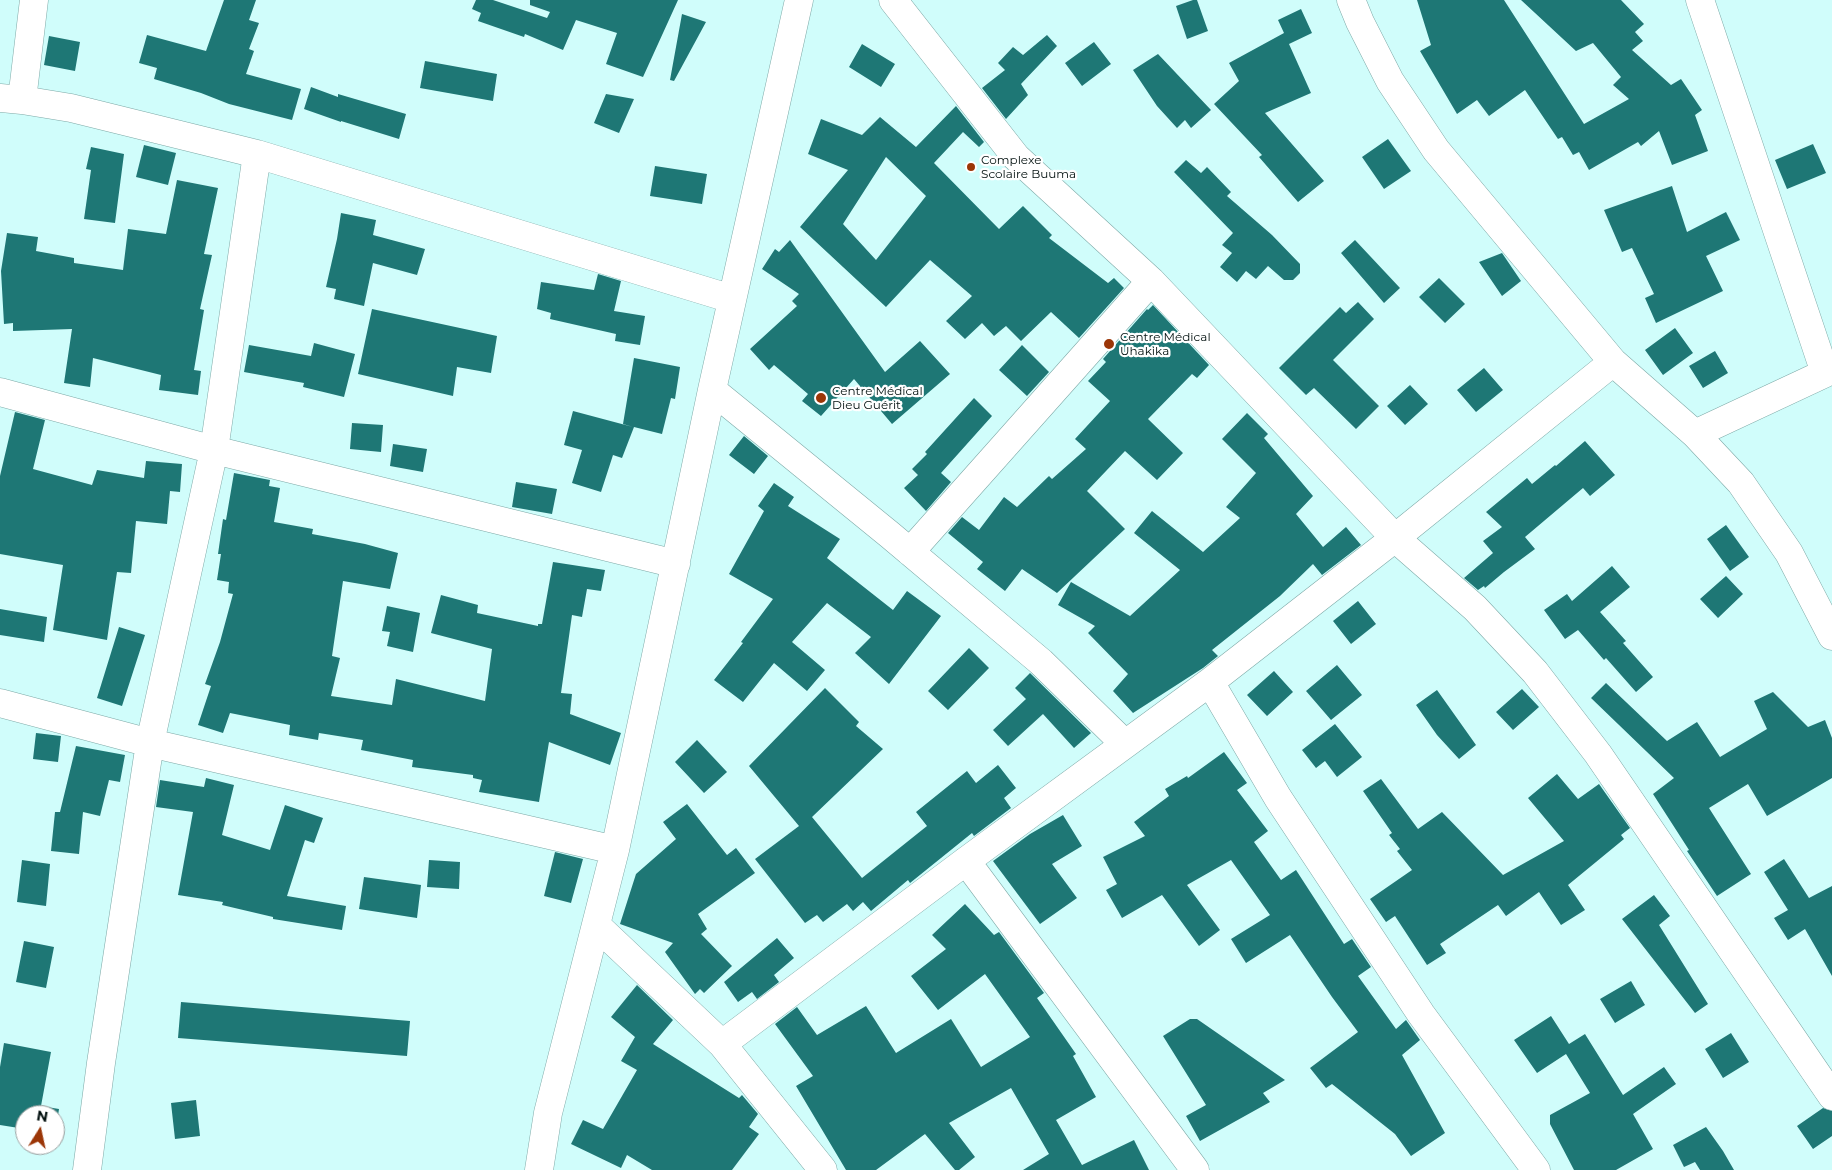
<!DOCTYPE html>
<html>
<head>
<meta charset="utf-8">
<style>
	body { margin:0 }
	#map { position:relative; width:1832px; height:1170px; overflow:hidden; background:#d0fdfb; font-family:Montserrat,sans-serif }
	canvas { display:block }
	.north { position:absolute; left:15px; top:1105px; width:50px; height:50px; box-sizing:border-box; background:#fff; border:1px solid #999f9f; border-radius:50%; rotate:10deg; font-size:14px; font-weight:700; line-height:20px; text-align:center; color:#010f0e }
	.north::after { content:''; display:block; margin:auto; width:18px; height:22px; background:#9b3607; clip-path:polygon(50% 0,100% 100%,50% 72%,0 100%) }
</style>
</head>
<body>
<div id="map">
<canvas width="1832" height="1170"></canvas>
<div class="north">N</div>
</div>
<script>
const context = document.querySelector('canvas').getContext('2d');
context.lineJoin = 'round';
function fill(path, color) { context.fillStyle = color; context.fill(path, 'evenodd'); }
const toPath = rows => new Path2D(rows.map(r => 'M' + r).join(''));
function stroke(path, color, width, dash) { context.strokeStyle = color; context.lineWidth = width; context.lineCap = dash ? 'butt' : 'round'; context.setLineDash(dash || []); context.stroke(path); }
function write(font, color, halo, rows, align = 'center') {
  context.font = font + ' Montserrat,sans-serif'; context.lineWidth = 4.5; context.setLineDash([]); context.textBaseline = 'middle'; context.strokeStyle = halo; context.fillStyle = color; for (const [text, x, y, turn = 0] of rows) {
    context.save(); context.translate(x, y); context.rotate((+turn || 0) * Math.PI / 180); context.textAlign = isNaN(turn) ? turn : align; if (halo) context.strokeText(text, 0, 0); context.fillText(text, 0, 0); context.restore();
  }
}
fill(toPath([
	[224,0,256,0,249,20,259,23,249,49,254,51,246,74,301,89,292,120,229,104,201,93,154,79,157,68,139,63,147,35,206,51],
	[476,0,493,0,547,18,550,12,530,5,530,0,678,0,643,77,606,64,617,33,576,20,563,50,525,34,524,37,478,21,481,13,472,9],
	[1193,0,1197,0,1208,31,1187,39,1176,6],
	[1417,0,1504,0,1584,124,1629,99,1613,85,1621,77,1593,43,1576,51,1521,0,1621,0,1644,24,1635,32,1643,41,1632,50,1671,85,1681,79,1702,110,1695,115,1708,151,1672,165,1659,131,1641,146,1638,142,1589,170,1579,152,1573,155,1562,137,1558,139,1525,90,1489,116,1477,100,1457,114,1420,51,1431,45],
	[1301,9,1312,33,1289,44,1311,93,1265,113,1324,181,1298,202,1259,157,1262,155,1214,104,1239,81,1229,63,1284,33,1278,20],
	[682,14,706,22,674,81,670,80],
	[1047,35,1057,46,1021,84,1028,95,1006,119,982,88,1005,70,998,63,1013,47,1023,55],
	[49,36,80,42,75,71,44,65],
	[1094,42,1111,64,1082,86,1065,63],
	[862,44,895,64,881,87,849,67],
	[1158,54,1211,110,1191,128,1185,120,1177,128,1157,106,1133,70],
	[425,61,497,74,493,101,420,88],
	[311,87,338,97,338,94,406,114,399,139,341,121,341,122,304,109],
	[606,94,634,99,619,133,594,123],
	[956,106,984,142,979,147,963,132,934,163,999,229,1023,206,1052,235,1049,238,1108,283,1114,278,1124,288,1079,338,1051,312,1021,341,1006,326,994,336,982,323,965,339,946,321,972,296,930,260,886,307,800,227,848,170,808,154,821,119,862,135,880,117,916,147],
	[886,157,926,196,876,260,843,224],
	[1388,139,1411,171,1384,189,1362,157],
	[1813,144,1826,173,1787,189,1775,160],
	[144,145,176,153,168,185,136,177],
	[91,147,124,154,115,223,84,219,91,170,86,169],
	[1186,160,1201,173,1207,167,1231,192,1227,196,1272,235,1300,264,1300,273,1293,280,1284,280,1268,266,1256,279,1246,271,1237,282,1220,267,1232,253,1222,245,1233,233,1174,172],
	[655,166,707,174,702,204,650,196],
	[177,180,218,188,204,254,212,255,200,309,204,310,194,370,201,371,198,395,159,390,161,375,93,358,90,387,64,383,72,329,13,331,13,323,4,324,1,271,7,233,38,237,36,251,74,258,74,263,123,270,128,229,166,234],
	[1672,186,1687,232,1726,212,1740,240,1706,256,1723,291,1656,323,1645,298,1654,294,1632,248,1622,252,1604,210],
	[341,213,376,220,373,235,425,249,417,275,373,263,364,306,334,299,336,289,326,287,337,239],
	[790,240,885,372,920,341,950,374,892,424,854,379,821,416,802,401,808,394,774,365,769,370,750,349,797,306,792,301,799,294,762,269,775,249,779,252],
	[1355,240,1400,288,1384,303,1341,253],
	[1502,253,1521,281,1502,296,1479,262],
	[598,274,621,281,614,311,645,316,640,345,615,341,616,334,550,319,551,313,537,309,541,282,594,290],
	[1439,278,1465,304,1445,323,1419,297],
	[1358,302,1374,319,1333,360,1379,406,1356,429,1314,388,1306,395,1279,368,1340,307,1346,313],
	[1153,305,1209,365,1197,378,1192,374,1148,419,1183,453,1157,480,1125,451,1087,491,1125,529,1057,593,1022,569,1005,591,977,569,983,562,948,533,962,517,979,530,1004,497,1017,507,1049,476,1052,479,1086,449,1075,439,1110,401,1088,381,1106,362,1103,359,1147,309,1148,310],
	[372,309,497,336,491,373,457,367,453,396,358,374],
	[1675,328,1693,353,1663,375,1645,350],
	[314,343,355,354,344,397,303,387,304,383,244,372,249,345,311,356],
	[1022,345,1049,372,1027,396,999,370],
	[1715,351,1728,373,1703,388,1689,366],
	[634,358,680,367,675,399,671,398,662,434,634,427,622,458,613,455,601,492,572,483,582,450,564,445,573,411,633,427,623,424],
	[1484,368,1503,390,1476,412,1457,390],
	[1410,385,1428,404,1405,425,1387,406],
	[974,398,992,416,941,473,951,482,926,511,904,488,918,475,912,469,927,454,925,452],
	[15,412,45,420,33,469,92,485,97,470,144,478,146,461,182,464,180,492,170,491,167,524,136,521,131,573,117,572,107,640,53,630,63,565,0,554,0,476],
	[1247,413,1268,434,1264,438,1313,496,1296,514,1323,547,1346,527,1361,545,1322,575,1313,564,1280,596,1212,650,1218,656,1203,668,1133,713,1113,691,1128,674,1088,633,1095,626,1058,605,1071,582,1130,616,1180,570,1134,533,1152,511,1203,552,1240,518,1226,507,1256,473,1222,439],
	[352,423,383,425,381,452,350,449],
	[744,436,768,456,754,474,729,455],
	[1585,441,1615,475,1590,496,1583,488,1525,537,1535,549,1504,572,1485,588,1484,586,1478,590,1464,578,1493,553,1483,541,1502,527,1486,512,1527,478,1532,484,1555,465,1556,466],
	[393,444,427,449,423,472,390,466],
	[234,473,270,480,269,486,280,488,274,522,313,529,312,534,365,544,398,553,390,589,343,581,332,656,340,658,331,696,392,705,396,679,485,701,492,649,431,633,441,595,478,605,477,613,538,626,538,624,542,624,553,562,605,570,601,591,587,589,582,617,572,615,561,693,572,694,570,714,621,733,610,765,549,742,539,802,479,792,482,780,473,778,473,775,412,767,413,760,361,750,363,740,319,733,318,740,289,735,290,725,230,713,223,733,198,725,211,686,205,684,220,642,233,594,228,593,229,582,217,580,221,554,218,554,223,519,226,520],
	[516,482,557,489,552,514,512,507],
	[774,483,794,497,788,506,840,539,827,558,893,610,907,591,941,616,889,684,855,653,871,637,827,603,792,642,825,670,807,691,774,663,743,702,714,680,743,643,741,642,773,599,729,574,764,511,758,506],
	[1726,525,1749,557,1730,571,1707,539],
	[1612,566,1630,587,1600,612,1626,641,1623,643,1653,677,1636,692,1606,658,1604,660,1578,630,1565,639,1544,610,1567,594,1572,601],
	[1726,576,1743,594,1718,618,1700,599],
	[1358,601,1376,624,1351,644,1333,621],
	[387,606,420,613,413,652,387,646,390,632,382,631],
	[0,609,47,617,44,642,0,635],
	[119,627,145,635,122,706,97,698],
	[969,648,989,668,948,710,928,691],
	[1337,665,1362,695,1331,720,1306,691],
	[1274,671,1293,692,1267,716,1247,695],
	[1030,673,1091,733,1074,748,1043,714,1008,746,993,730,1026,699,1015,688],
	[1606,683,1667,741,1697,722,1720,757,1767,729,1754,701,1773,692,1808,727,1825,720,1832,738,1832,778,1767,816,1748,784,1709,808,1751,874,1717,896,1687,851,1689,850,1653,794,1674,778,1591,698],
	[825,688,859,722,856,726,883,749,812,817,862,878,927,826,916,812,967,771,976,783,998,765,1016,788,1004,798,1011,808,974,836,972,833,910,883,908,880,871,911,863,902,853,911,847,904,823,922,817,915,805,923,755,859,799,826,749,766],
	[1522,689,1539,707,1513,730,1496,712],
	[1437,690,1476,745,1459,759,1437,735,1416,705],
	[1335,724,1362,757,1337,777,1325,761,1316,768,1302,750],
	[36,733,61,736,58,762,33,759],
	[697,740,727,772,704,793,675,762],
	[76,746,125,755,120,782,109,780,100,816,83,812,79,854,51,851,55,812,60,812],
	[1224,752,1247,783,1237,790,1268,831,1254,842,1281,880,1296,870,1344,944,1352,939,1371,967,1358,976,1396,1029,1406,1020,1420,1040,1402,1055,1445,1133,1411,1156,1395,1134,1332,1084,1326,1088,1310,1068,1358,1032,1332,997,1290,935,1246,963,1231,939,1270,915,1231,860,1187,885,1220,930,1199,946,1162,895,1122,918,1106,890,1117,884,1103,857,1145,836,1134,822,1169,796,1165,789,1187,776,1188,778],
	[1557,774,1578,799,1599,784,1630,828,1621,835,1624,839,1568,885,1585,910,1561,925,1539,892,1506,916,1498,905,1440,944,1446,953,1427,965,1395,916,1386,922,1370,899,1412,870,1397,851,1400,849,1389,835,1392,833,1363,791,1381,779,1418,829,1442,812,1503,875,1564,841,1528,798],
	[206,778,234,785,222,835,270,850,285,805,323,818,314,843,305,840,287,896,346,906,342,930,273,919,273,917,222,905,223,902,178,895,193,812,156,807,160,780,204,787],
	[687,804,727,855,736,848,755,873,698,914,707,929,701,934,732,966,704,993,700,989,695,994,665,952,673,943,620,924,636,874,676,839,663,822],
	[1063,815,1082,846,1052,864,1077,898,1040,924,993,861,1030,834],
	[555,852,583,859,571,903,544,896],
	[1784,859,1809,898,1832,886,1832,976,1805,929,1788,940,1774,918,1788,910,1764,872],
	[22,860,50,864,46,906,17,902],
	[429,860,460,862,459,889,427,887],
	[364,877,421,885,417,918,359,909],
	[1654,895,1670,916,1659,925,1708,1004,1695,1013,1622,919],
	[965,904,994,935,999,932,1044,993,1037,998,1076,1054,1073,1056,1096,1097,1056,1120,1082,1165,1134,1140,1149,1170,1023,1170,1049,1154,1011,1088,949,1123,975,1157,959,1170,955,1170,925,1134,876,1170,846,1170,796,1086,813,1076,775,1024,797,1007,817,1035,866,1006,896,1053,951,1019,981,1067,1030,1037,985,974,938,1010,911,976,946,949,932,935],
	[777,938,794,958,774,975,779,982,757,999,752,992,738,1002,724,982],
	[24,941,54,947,46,988,16,982],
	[1631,981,1645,1005,1615,1023,1600,999],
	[637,985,673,1020,653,1044,739,1098,742,1095,758,1114,749,1127,759,1134,732,1170,652,1170,627,1155,621,1168,571,1144,583,1120,603,1129,637,1070,621,1061,635,1037,611,1017],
	[181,1002,410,1021,407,1056,178,1038],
	[1551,1016,1569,1044,1585,1034,1623,1095,1664,1067,1676,1084,1633,1114,1653,1149,1616,1170,1574,1170,1550,1124,1550,1115,1590,1093,1566,1054,1537,1073,1514,1040],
	[1190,1019,1197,1019,1285,1080,1263,1093,1270,1102,1200,1141,1186,1116,1206,1105,1163,1036],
	[1731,1033,1749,1062,1723,1078,1705,1049],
	[4,1043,51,1052,41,1106,59,1109,55,1135,55,1115,25,1115,25,1129,0,1125,0,1067],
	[196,1100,200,1136,175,1139,171,1103],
	[1823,1108,1832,1111,1832,1136,1813,1149,1797,1126],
	[1706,1127,1723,1151,1734,1170,1700,1170,1695,1162,1684,1167,1673,1145]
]), '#1e7775');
const minor = toPath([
	[893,0,1016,157,1151,281,1395,538,1475,608,1535,672,1598,754,1832,1096],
	[1351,0,1360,22,1390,81,1436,150,1613,362,1695,434,1741,483,1789,553,1832,636],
	[1700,0,1825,373],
	[0,98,22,100,71,108,257,154,732,299],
	[22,100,34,0],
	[712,390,890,535,1041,662,1125,744],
	[0,392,214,450,676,564],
	[1695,434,1832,370],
	[910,552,1151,281],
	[1210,682,1278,798,1421,1014,1536,1170],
	[0,703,150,743,615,850],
	[966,861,1195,1170],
	[596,925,722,1044,823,1170],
	[722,1044,966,861,1210,682,1395,538,1613,362],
	[87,1170,101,1063,150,743,214,450,257,154],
	[539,1170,548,1113,615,850,712,390,799,0]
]);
stroke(minor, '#7ea9a7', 29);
stroke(minor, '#fff', 28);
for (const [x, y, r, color] of [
	[971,167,5,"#9b3607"],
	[1109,344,6,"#9b3607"],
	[821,398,6,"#9b3607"]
]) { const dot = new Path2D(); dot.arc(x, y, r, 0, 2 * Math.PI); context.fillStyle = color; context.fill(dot); stroke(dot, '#fff', 2); }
write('12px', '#010f0e', '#fff', [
	["Complexe",981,160],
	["Scolaire Buuma",981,174],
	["Centre Médical",1120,337],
	["Uhakika",1120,351],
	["Centre Médical",832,391],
	["Dieu Guérit",832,405]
], 'left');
</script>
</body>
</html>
